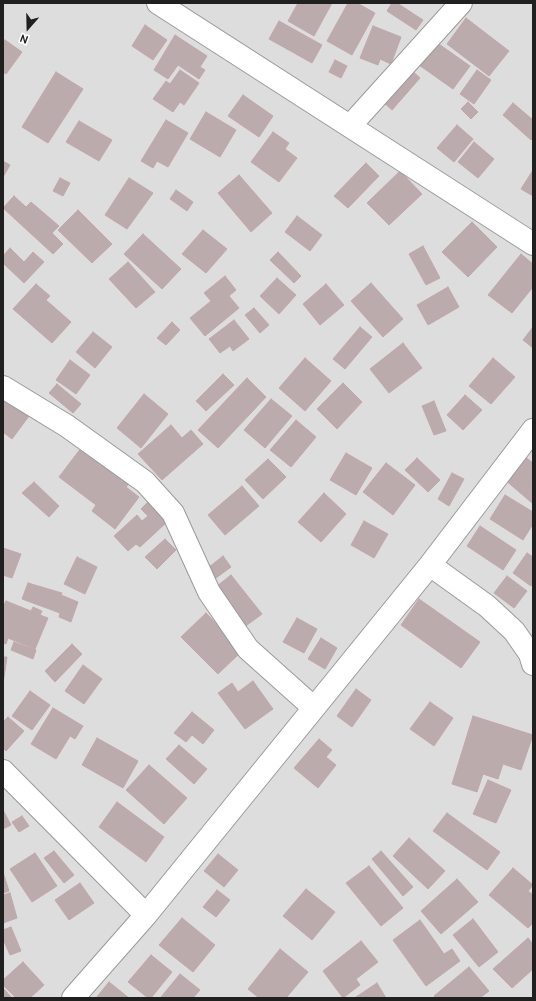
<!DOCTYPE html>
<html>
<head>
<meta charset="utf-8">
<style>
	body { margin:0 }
	#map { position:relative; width:536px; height:1001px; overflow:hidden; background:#f1e7e6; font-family:Cabin,sans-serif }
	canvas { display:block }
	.frame { position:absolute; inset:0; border:4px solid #202020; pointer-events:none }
	.north { position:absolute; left:8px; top:8px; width:40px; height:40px; -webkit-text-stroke:3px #fff; paint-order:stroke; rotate:200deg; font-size:11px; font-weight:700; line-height:16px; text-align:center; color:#202020 }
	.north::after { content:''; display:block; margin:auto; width:14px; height:18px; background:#202020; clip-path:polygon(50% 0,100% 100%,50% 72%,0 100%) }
</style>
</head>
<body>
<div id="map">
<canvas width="536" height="1001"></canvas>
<div class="frame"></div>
<div class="north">N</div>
</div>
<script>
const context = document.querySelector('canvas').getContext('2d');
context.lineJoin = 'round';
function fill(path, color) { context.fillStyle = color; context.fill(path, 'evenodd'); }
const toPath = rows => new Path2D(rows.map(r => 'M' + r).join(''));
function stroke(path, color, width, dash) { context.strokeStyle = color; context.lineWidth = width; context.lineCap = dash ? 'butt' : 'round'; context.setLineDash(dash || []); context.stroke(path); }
fill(toPath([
	[3,3,533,3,533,998,3,998]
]), '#deddde');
const building = toPath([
	[298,3,332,3,314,36,288,21,298,3],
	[348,3,357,3,375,13,352,55,327,41,348,3],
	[392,3,397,3,423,20,416,30,387,11,392,3],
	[466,18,509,51,489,76,447,44,466,18],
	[279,21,322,45,312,63,269,39,279,21],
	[145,25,167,40,153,60,132,46,145,25],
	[373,26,401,37,391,64,380,59,378,65,360,58,373,26],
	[175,35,207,56,200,67,205,70,199,79,178,65,168,79,154,70,175,35],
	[5,40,22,52,6,74,3,72,3,43,5,40],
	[436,42,470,66,453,89,419,65,436,42],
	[335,60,347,66,341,78,329,72,335,60],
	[410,69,420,78,392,110,382,101,410,69],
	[180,70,199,83,184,105,180,102,173,112,153,99,166,81,170,84,180,70],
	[477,70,491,80,474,104,460,94,477,70],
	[56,72,83,89,48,143,22,127,56,72],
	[243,95,273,116,259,137,228,116,243,95],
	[468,102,478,112,471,119,461,109,468,102],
	[513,103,533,120,533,138,531,140,503,115,513,103],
	[206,112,236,130,220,157,190,139,206,112],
	[166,120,188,133,168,167,157,161,153,168,141,161,166,120],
	[79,121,112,140,99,161,66,142,79,121],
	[457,125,473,139,454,162,437,148,457,125],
	[273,132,289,143,285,149,297,158,279,182,251,162,273,132],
	[474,142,494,159,478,178,458,162,474,142],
	[3,161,10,165,3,177,3,161],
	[366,163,379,176,348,208,334,196,366,163],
	[533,170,533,196,521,189,533,170],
	[400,171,422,194,389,225,367,203,400,171],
	[239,175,272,213,251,232,218,193,239,175],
	[60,178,70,183,63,196,53,191,60,178],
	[129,178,153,193,127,229,105,215,129,178],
	[176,190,193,202,187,211,170,199,176,190],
	[14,196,26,207,31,202,59,226,52,233,63,244,53,254,3,208,14,196],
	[78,210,112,244,92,263,58,230,78,210],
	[297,216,322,235,310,251,285,232,297,216],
	[472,222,497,247,468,277,442,252,472,222],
	[203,230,227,249,206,273,182,254,203,230],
	[143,234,181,269,162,289,124,254,143,234],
	[423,246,440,278,426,285,409,254,423,246],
	[10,248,24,262,33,252,44,262,24,283,3,263,3,256,10,248],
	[278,252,301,276,294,283,270,260,278,252],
	[521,254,533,264,533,287,512,313,488,295,521,254],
	[128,262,155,292,136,308,109,279,128,262],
	[225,276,236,290,229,296,239,308,205,336,190,318,211,301,204,293,225,276],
	[277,278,296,295,279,314,260,296,277,278],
	[371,283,403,319,383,337,351,301,371,283],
	[36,284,50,296,46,300,71,322,52,343,13,309,36,284],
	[326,284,344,305,320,325,303,304,326,284],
	[448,287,459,307,428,325,417,305,448,287],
	[254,308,269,325,260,333,245,315,254,308],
	[234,320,249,339,233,351,230,346,220,353,209,339,234,320],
	[172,322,180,330,166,345,157,338,172,322],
	[360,327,372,337,345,369,333,359,360,327],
	[533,327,533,348,523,340,533,327],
	[93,332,112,347,95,368,76,352,93,332],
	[403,343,422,368,389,393,370,369,403,343],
	[305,358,331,381,305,411,279,388,305,358],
	[493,358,515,377,491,404,469,386,493,358],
	[70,360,90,375,76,394,56,380,70,360],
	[223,374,234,385,206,411,196,401,223,374],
	[247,378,266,397,218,448,198,430,247,378],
	[343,383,362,402,337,429,317,409,343,383],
	[57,384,81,404,73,413,49,393,57,384],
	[144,394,168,414,141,448,117,428,144,394],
	[465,395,482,410,463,430,447,415,465,395],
	[3,396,29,416,12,439,3,432,3,396],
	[271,399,292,416,265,448,244,430,271,399],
	[434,401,446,431,434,435,422,406,434,401],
	[296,420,316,437,291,467,270,450,296,420],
	[171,425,182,438,191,430,203,444,162,480,138,454,171,425],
	[81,448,128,485,126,487,139,497,115,529,92,511,96,505,59,477,81,448],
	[346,453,372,468,356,495,330,480,346,453],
	[524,456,533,463,532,503,504,479,524,456],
	[417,458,440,480,428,492,405,470,417,458],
	[268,459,286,477,263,499,245,480,268,459],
	[386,463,415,485,393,515,363,492,386,463],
	[452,473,464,479,449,506,438,499,452,473],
	[34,482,59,506,49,517,22,493,34,482],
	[242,486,259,506,225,535,208,515,242,486],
	[324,493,346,514,321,542,298,522,324,493],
	[505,495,533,512,533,524,523,540,490,519,505,495],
	[148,502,167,522,140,547,136,544,128,551,114,536,137,515,142,521,148,516,141,509,148,502],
	[364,521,388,534,374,558,351,545,364,521],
	[480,526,516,550,503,570,467,546,480,526],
	[165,539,176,550,157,569,145,557,165,539],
	[3,548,21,554,12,578,3,575,3,548],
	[527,553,533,557,533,583,531,586,513,573,527,553],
	[223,556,231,567,212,581,204,571,223,556],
	[77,557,97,567,85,594,64,584,77,557],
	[231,575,262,614,243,628,212,590,231,575],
	[507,576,527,591,514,608,494,593,507,576],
	[28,583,62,593,61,595,78,602,71,622,59,617,60,613,22,599,28,583],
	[419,599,480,642,461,668,401,625,419,599],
	[6,601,31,611,33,607,42,611,40,615,48,618,35,649,8,638,6,644,3,643,3,607,6,601],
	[206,613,242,651,218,674,181,637,206,613],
	[297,618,317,629,304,653,283,642,297,618],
	[321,638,337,648,325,669,308,659,321,638],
	[14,642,36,650,33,659,11,650,14,642],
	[72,644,82,654,55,682,45,671,72,644],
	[3,657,7,657,3,684,3,657],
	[83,665,102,679,84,704,65,691,83,665],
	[253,681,273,709,245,729,218,693,232,683,238,692,253,681],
	[356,689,371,700,352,727,337,716,356,689],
	[30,691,50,705,32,730,12,716,30,691],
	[430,702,453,718,434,746,410,729,430,702],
	[53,708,83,726,75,739,70,736,56,759,31,744,53,708],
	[192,712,214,730,203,744,192,735,186,742,174,733,192,712],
	[473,716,533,735,521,770,503,764,498,779,483,774,477,792,452,784,473,716],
	[8,717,24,731,6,751,3,748,3,722,8,717],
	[97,738,138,761,123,788,82,765,97,738],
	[319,739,332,750,326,757,336,765,318,788,294,768,319,739],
	[179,745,207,769,194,784,166,759,179,745],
	[149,765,187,798,164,824,126,790,149,765],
	[488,780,511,790,496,823,473,814,488,780],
	[117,802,164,837,146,862,99,827,117,802],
	[3,810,11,825,3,829,3,810],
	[447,813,500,852,487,870,433,831,447,813],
	[22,816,29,826,19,832,12,822,22,816],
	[409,838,445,871,428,889,393,856,409,838],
	[54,851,74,875,64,883,44,858,54,851],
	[381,851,413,887,403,896,372,859,381,851],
	[35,853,57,886,32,902,10,869,35,853],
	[218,854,238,870,224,887,204,871,218,854],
	[369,866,403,908,381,926,346,883,369,866],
	[513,868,533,885,528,891,533,895,533,923,528,928,489,895,513,868],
	[3,872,9,891,3,893,3,872],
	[457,879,478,902,441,934,421,911,457,879],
	[80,883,94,903,69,920,55,900,80,883],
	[306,889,335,912,312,940,283,916,306,889],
	[217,890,230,900,216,917,203,907,217,890],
	[10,893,17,918,3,923,3,895,10,893],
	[182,918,215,945,193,972,159,945,182,918],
	[473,919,498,952,479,967,453,935,473,919],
	[420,920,444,954,452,949,460,961,426,986,393,940,420,920],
	[11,927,21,951,10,955,3,939,3,930,11,927],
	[528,938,533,944,533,969,512,988,493,969,528,938],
	[361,941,378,962,356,979,360,985,343,998,323,971,361,941],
	[280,949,308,972,286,998,259,998,248,989,280,949],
	[151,955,172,972,151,998,148,998,128,982,151,955],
	[23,962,44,985,30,998,16,998,3,985,3,980,23,962],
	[469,967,489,991,480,998,436,998,434,996,469,967],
	[180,974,200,990,193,998,163,998,161,997,180,974],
	[109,982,129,998,96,998,109,982],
	[377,983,386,998,357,998,356,997,377,983],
	[3,988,12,998,3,998,3,988]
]);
fill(building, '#bbabad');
stroke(building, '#c3a8ab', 1);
const street = toPath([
	[158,3,533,244],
	[350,126,461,3],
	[3,387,67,426,145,482,173,513,209,592,248,649,314,708],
	[430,565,487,606,514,631,530,654,533,664],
	[3,771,146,915],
	[73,998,146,915,430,565,533,430]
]);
stroke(street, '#9a9a9a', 24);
stroke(street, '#fff', 22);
</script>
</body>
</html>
